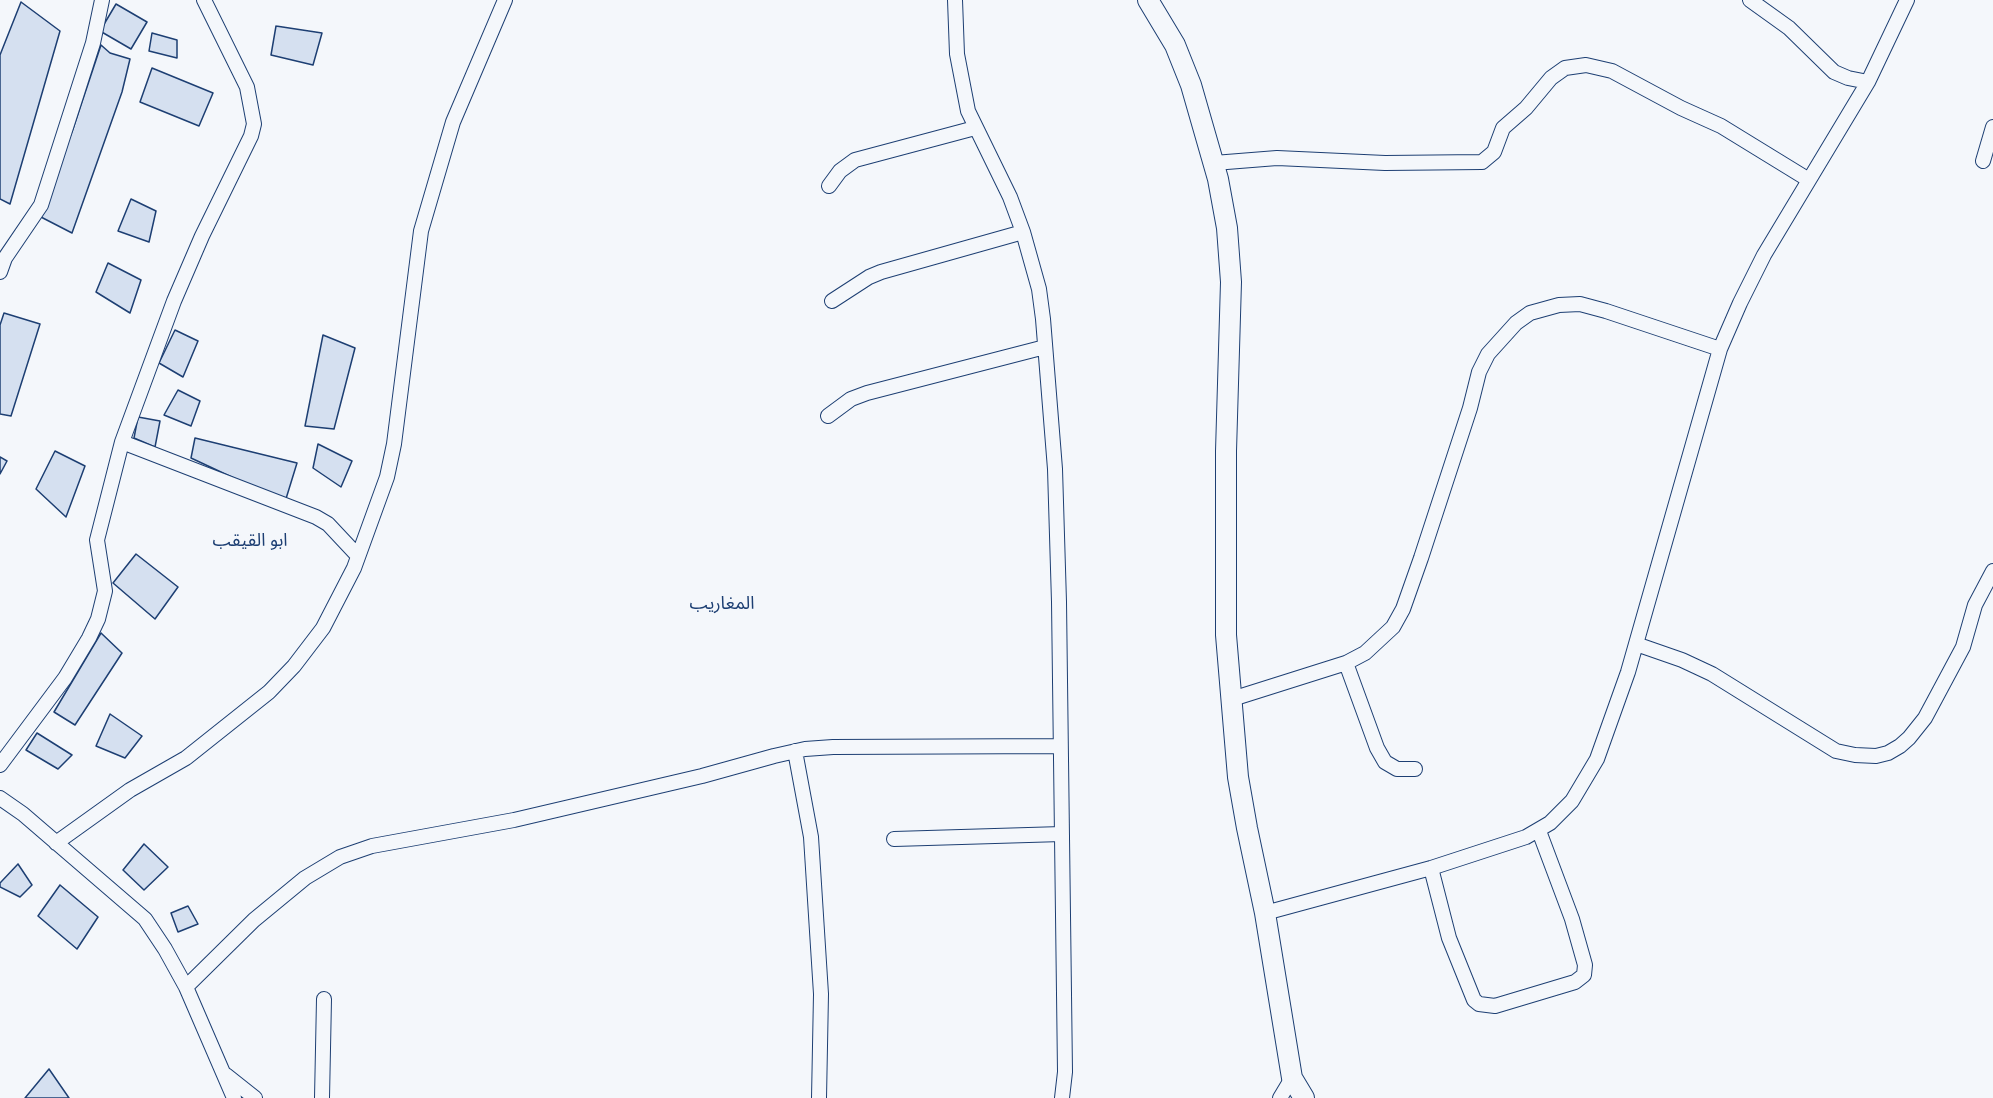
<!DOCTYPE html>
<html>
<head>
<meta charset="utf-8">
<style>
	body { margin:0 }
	canvas { display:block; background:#f4f7fb }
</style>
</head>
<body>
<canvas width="1993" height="1098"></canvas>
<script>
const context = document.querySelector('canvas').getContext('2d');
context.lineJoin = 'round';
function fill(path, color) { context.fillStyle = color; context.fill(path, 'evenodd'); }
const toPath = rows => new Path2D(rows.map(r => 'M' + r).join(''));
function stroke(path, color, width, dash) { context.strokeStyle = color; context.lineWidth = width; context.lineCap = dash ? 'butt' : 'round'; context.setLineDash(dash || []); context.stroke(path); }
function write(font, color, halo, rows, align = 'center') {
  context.font = font + ' "Public Sans","Noto Sans Arabic",sans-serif'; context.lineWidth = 4.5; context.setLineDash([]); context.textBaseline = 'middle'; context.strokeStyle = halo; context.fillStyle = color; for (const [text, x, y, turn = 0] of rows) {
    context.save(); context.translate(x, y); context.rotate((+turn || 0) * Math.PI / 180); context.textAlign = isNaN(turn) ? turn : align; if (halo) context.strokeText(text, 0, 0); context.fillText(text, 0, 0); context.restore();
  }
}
const building = toPath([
	[21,2,60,31,10,204,0,199,0,55,21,2],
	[116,4,147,22,131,49,100,31,116,4],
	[276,26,322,33,313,65,271,55,276,26],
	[152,33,177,40,177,58,149,51,152,33],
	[101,45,110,53,130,59,122,92,72,233,39,216,73,129,101,45],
	[152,68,213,93,199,126,140,102,152,68],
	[131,199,156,211,149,242,118,231,131,199],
	[108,263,141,280,130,313,96,292,108,263],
	[4,313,40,324,11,416,0,414,0,325,4,313],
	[175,330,198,341,183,377,159,363,175,330],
	[323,335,355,348,334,429,305,426,323,335],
	[178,390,200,401,191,426,164,415,178,390],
	[138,417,160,421,155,447,134,438,138,417],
	[195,438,297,463,285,502,191,458,195,438],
	[318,444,352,461,341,487,313,468,318,444],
	[55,451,85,466,66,517,36,489,55,451],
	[0,457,7,461,0,474,0,457],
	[136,554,178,587,155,619,113,583,136,554],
	[101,633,122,653,75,725,54,712,101,633],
	[110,714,142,736,125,758,96,746,110,714],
	[37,733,72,755,58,769,26,750,37,733],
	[144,844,168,867,144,890,123,870,144,844],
	[18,864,32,885,20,897,0,887,0,883,18,864],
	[60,885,98,917,77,949,38,916,60,885],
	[188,906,198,924,178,932,171,913,188,906],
	[49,1069,69,1098,25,1098,49,1069]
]);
fill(building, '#d5e0f0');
stroke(building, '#1d3f73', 1.5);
const street = toPath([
	[955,0,957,54,968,111,1010,197,1023,232,1039,289,1043,319,1055,469,1059,602,1065,1072,1062,1098],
	[1750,0,1789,28,1834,72,1848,78,1868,82],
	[1983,161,1993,127],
	[1214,163,1277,158,1385,163,1482,162,1494,152,1503,128,1526,108,1551,78,1565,68,1586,65,1612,71,1681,108,1721,126,1809,180],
	[829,186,840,171,855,160,975,128],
	[0,272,5,258,41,205,93,43,102,0],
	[832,301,869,277,881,272,1023,232],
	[828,416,851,399,867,393,1045,347],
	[122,442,316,517,328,524,358,556],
	[1636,644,1682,660,1712,674,1836,751,1855,755,1876,756,1888,753,1900,746,1909,738,1925,718,1963,647,1975,605,1993,571],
	[1346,663,1377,748,1385,762,1397,769,1415,769],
	[1232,699,1346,663,1365,653,1393,627,1403,609,1421,558,1470,408,1479,372,1488,354,1516,323,1530,313,1559,305,1580,304,1606,311,1720,349],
	[795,751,811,837,821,994,819,1098],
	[0,765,65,678,89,638,98,619,105,591,97,540,122,442,174,301,202,236,251,136,254,124,247,87,204,0],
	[0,798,23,814,145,919,165,949,186,987,234,1098],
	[894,839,1062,834],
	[56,843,130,790,186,758,269,692,294,666,323,628,354,568,387,477,394,444,421,231,453,122,505,0],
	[1431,868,1449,938,1474,1000,1479,1004,1495,1006,1575,982,1584,975,1585,965,1572,919,1539,831],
	[1265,913,1431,868,1526,837,1550,823,1572,801,1597,759,1628,672,1720,349,1740,303,1764,255,1868,82,1907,0],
	[186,987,254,920,305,878,340,857,372,846,514,820,702,776,774,756,805,749,833,747,1060,746],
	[226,1075,255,1098],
	[322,1098,324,999],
	[1280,1098,1292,1078]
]);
const secondary = toPath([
	[1148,0,1175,45,1191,85,1218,179,1227,228,1231,282,1226,451,1226,635,1238,777,1247,828,1265,913,1292,1078,1304,1098]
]);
stroke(street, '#1d3f73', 16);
stroke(secondary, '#1d3f73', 22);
stroke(street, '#f4f7fb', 14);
stroke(secondary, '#f4f7fb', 20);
write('18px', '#1d3f73', '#f4f7fb', [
	["ابو القيقب",250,540],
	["المغاريب",722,603]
]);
</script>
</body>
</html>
